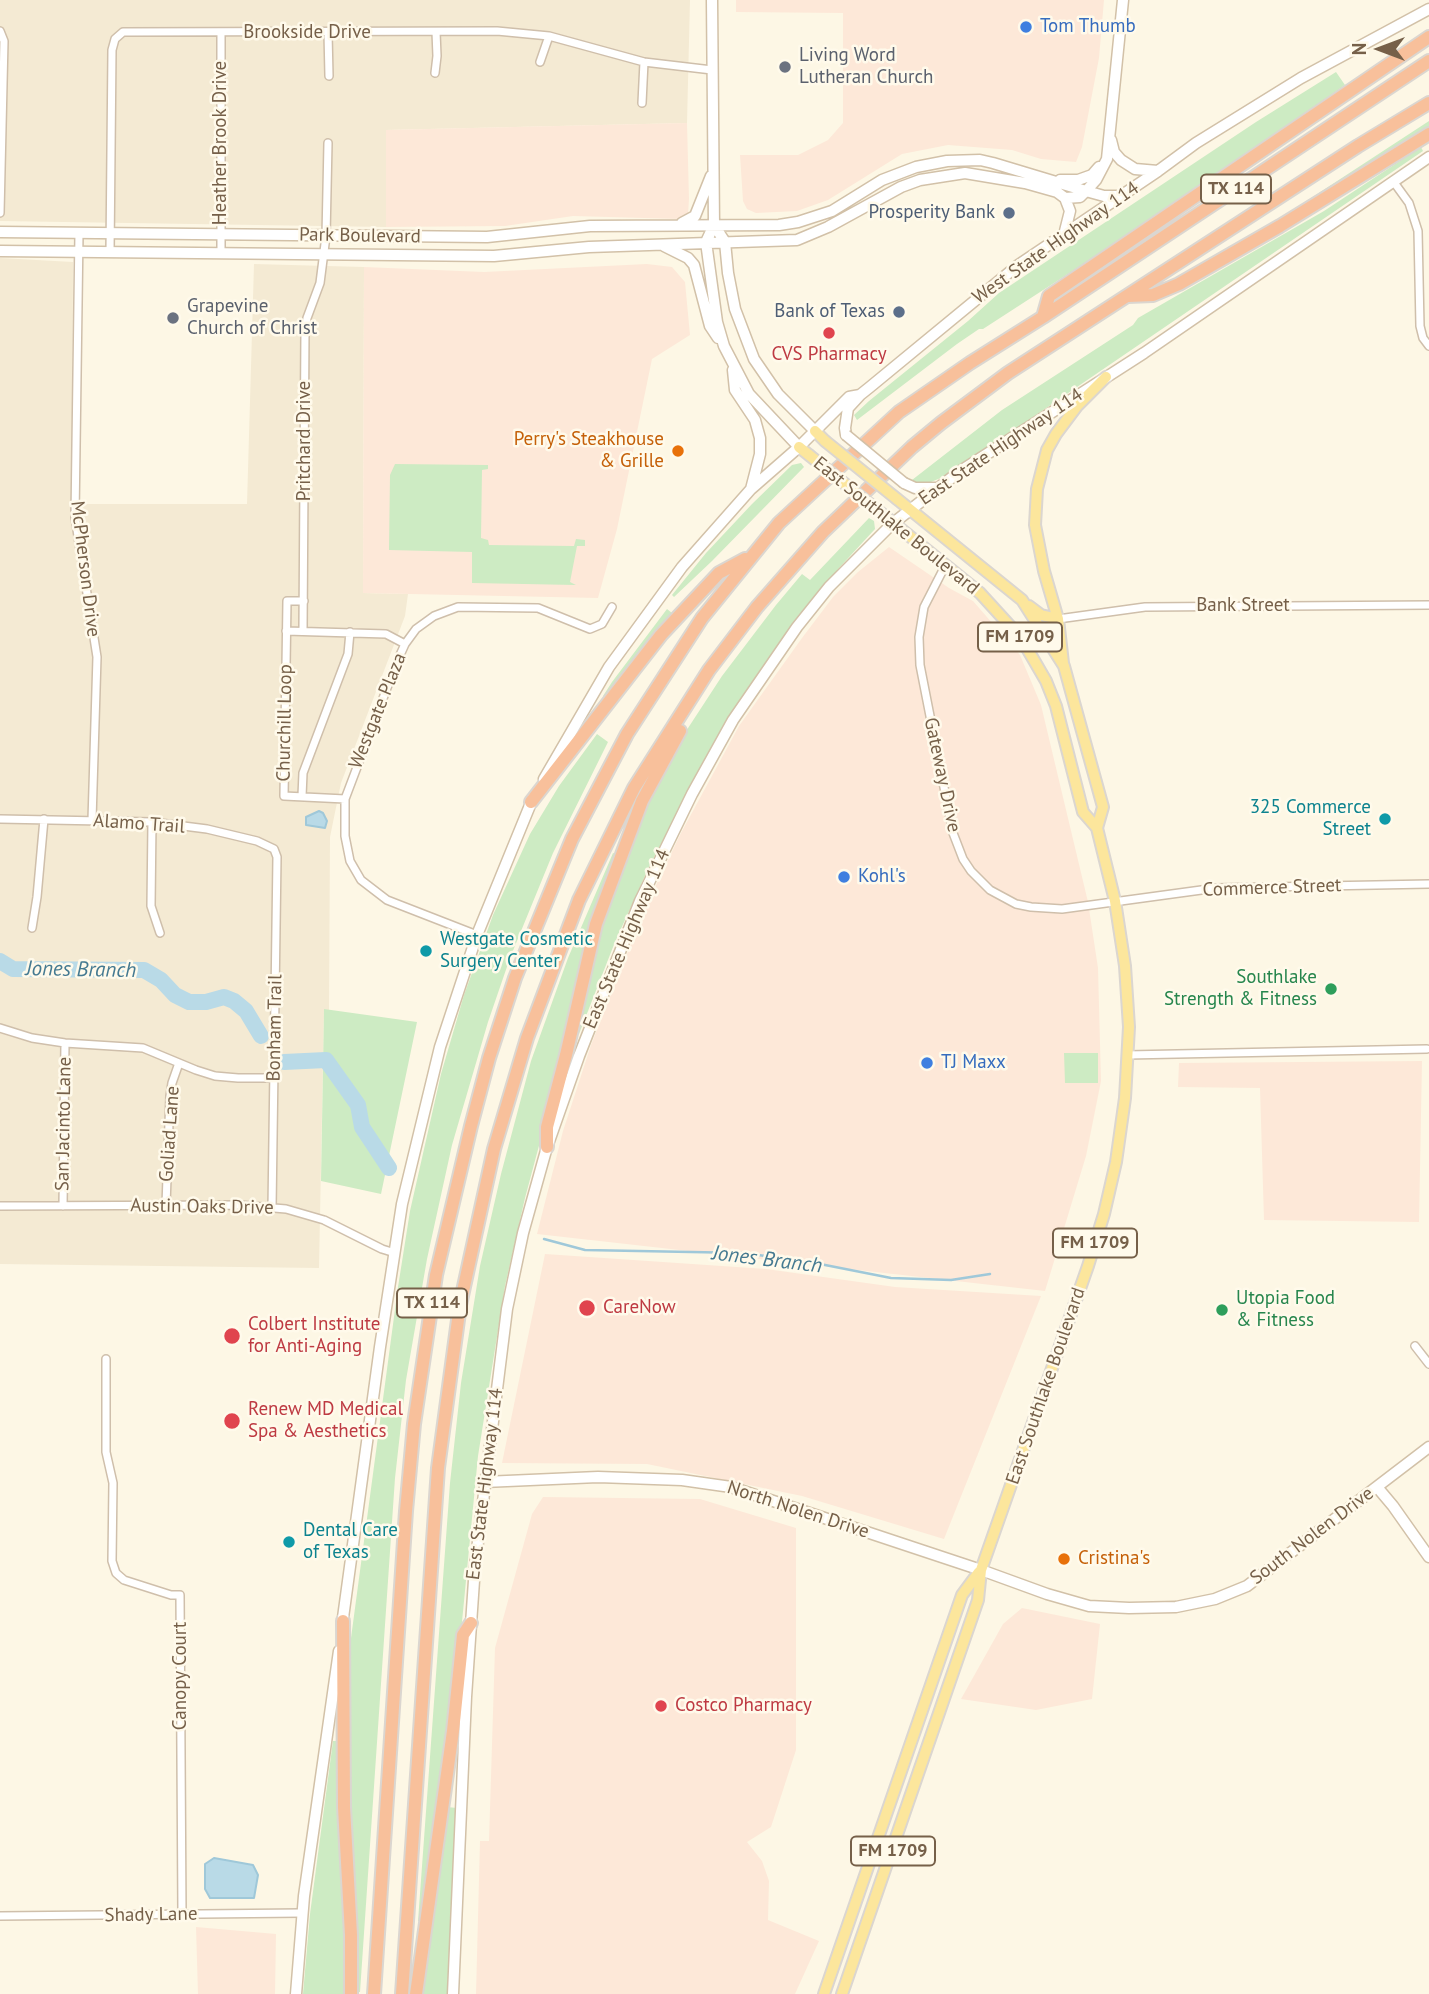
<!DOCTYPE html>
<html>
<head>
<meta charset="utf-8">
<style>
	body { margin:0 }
	#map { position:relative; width:1429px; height:1994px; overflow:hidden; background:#fdf7e5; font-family:"PT Sans",sans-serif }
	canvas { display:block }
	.north { position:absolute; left:1345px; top:14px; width:70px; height:70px; -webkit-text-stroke:5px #fffaeb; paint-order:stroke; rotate:270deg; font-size:19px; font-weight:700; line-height:28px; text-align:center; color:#766049 }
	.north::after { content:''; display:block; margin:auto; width:24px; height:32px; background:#766049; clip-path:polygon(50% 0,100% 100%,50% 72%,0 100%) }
</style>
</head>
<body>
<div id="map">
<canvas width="1429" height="1994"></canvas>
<div class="north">N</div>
</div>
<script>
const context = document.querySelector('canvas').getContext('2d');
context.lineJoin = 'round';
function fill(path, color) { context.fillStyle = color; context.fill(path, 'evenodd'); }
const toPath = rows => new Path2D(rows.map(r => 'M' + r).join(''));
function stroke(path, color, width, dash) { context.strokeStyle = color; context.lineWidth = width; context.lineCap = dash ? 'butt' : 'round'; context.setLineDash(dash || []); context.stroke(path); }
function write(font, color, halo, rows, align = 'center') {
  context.font = font + ' "PT Sans",sans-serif'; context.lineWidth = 5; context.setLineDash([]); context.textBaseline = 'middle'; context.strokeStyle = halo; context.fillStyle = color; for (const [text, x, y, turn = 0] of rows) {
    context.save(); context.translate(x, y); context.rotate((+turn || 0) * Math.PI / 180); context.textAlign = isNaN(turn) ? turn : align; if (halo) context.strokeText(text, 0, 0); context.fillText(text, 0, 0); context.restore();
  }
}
fill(toPath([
	[0,0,690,0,687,123,386,130,386,227,0,221],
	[0,258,73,262,72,504,247,504,254,264,364,267,363,593,408,594,405,616,341,783,330,837,329,1010,324,1010,319,1268,0,1264]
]), '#f4ead3');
fill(toPath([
	[736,0,1104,0,1099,58,1082,147,1076,162,1041,159,1012,150,948,145,902,154,828,200,797,211,756,213,747,209,743,201,740,155,798,155,828,140,843,123,843,13,736,12],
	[687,123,689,199,688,215,680,219,573,216,505,226,386,227,386,130],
	[647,264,672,267,685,282,690,335,652,359,617,529,598,598,363,593,364,267,484,272],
	[889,547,949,588,973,601,1020,655,1041,705,1088,902,1098,968,1101,1081,1086,1156,1045,1291,537,1234,563,1131,591,1045,646,906,681,833,739,726,802,638,833,597,858,572],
	[1422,1061,1419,1222,1264,1220,1260,1088,1178,1087,1179,1063],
	[545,1254,766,1269,895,1287,1041,1296,944,1539,802,1496,647,1464,502,1463],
	[543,1497,700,1499,796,1528,796,1750,771,1827,747,1842,762,1861,769,1881,768,1920,819,1941,795,1994,476,1994,480,1841,489,1841,495,1648,532,1514],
	[1022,1608,1100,1624,1092,1699,1036,1710,961,1699,1003,1624],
	[196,1927,276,1934,275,1994,198,1994]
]), '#fde8d8');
fill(toPath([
	[1336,72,1345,85,1218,175,1142,226,983,329,979,329,957,344,857,420,854,415,869,401,968,321,999,293,1256,122],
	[1429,121,1429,129,1283,219,1282,217],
	[1421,147,1423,151,948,475,926,484,918,484,912,480,1002,410,1133,325,1138,318,1324,211],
	[801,463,804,467,712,561,674,597,672,595,706,553,752,504,792,465],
	[395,464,488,465,488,469,482,470,481,538,488,540,489,545,574,546,576,539,585,540,585,546,577,546,570,582,576,585,472,583,472,552,389,550,390,475],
	[869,518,874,521,875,529,839,568,784,637,738,705,707,755,649,867,615,942,579,1034,575,1034,606,909,649,798,675,748,722,676,776,605,802,574,810,580],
	[667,609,672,613,607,699,603,696,612,682],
	[597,734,608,742,553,853,510,958,488,1022,452,1145,427,1259,406,1380,395,1478,360,1992,356,1992,346,1698,351,1638,398,1287,410,1211,441,1074,464,995,493,915,530,834,559,786],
	[613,853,617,854,525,1198,505,1286,478,1456,459,1653,423,1921,418,1921,450,1483,461,1383,480,1266,501,1174,531,1061,568,958],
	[324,1009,417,1022,381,1194,321,1181],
	[1064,1053,1098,1053,1098,1083,1065,1083],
	[333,1741,337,1741,348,1994,303,1994,310,1914],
	[447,1807,457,1808,448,1994,421,1994]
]), '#cdebc3');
const water = toPath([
	[319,811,323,813,327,821,325,828,306,825,306,817,319,811],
	[214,1858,253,1865,258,1875,254,1898,210,1898,205,1889,205,1864,214,1858]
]);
fill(water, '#b9dae7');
stroke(water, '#9fc8d9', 2);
stroke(toPath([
	[544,1239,585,1250,744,1253,815,1263,891,1278,951,1280,990,1274]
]), '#9fc8d9', 2.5);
stroke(toPath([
	[0,961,13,969,144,970,161,980,175,995,189,1002,206,1002,224,997,234,1001,246,1011,261,1036],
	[284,1062,326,1060,358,1105,362,1127,389,1168]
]), '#b9dae7', 16);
const street = toPath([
	[0,31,4,41,0,213],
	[328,33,329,76],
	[540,62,549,36],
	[435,73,437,56,436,32],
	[642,103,644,62],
	[1393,181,1409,203,1418,231,1420,326,1423,338,1429,346],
	[79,233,75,517,97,657,92,820],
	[110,252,112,50,115,39,123,32,497,31,549,36,644,62,712,70],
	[221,253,221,33],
	[945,566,924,607,919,637,920,665,953,833,963,859,971,871,990,890,1016,904,1031,907,1062,909,1216,888,1429,884],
	[304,601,287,601,284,796,345,799],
	[1058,619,1145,607,1429,605],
	[286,631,386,634,405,644],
	[303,631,305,330,307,318,320,283,326,236,328,143],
	[302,796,303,773,348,654,350,632],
	[0,819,152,822,207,829,257,841,274,849,277,857,272,1208],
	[152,822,151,906,160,933],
	[32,928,37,897,44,819],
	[477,935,387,900,361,880,350,861,345,836,345,799,396,664,405,644,416,629,434,616,458,607,538,608,590,629,602,624,612,607],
	[0,1028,32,1038,65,1043,143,1048,196,1070,215,1076,238,1078,274,1078],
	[1127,1055,1427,1049],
	[166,1205,170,1096,172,1083,179,1063],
	[0,1206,239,1205,286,1209,324,1220,382,1249,395,1253],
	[63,1206,65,1043],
	[1415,1346,1429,1364],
	[106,1359,106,1452,113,1483,112,1561,116,1573,124,1580,171,1595,180,1595,182,1914],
	[0,1916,302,1913]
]);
const secondary = toPath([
	[712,0,714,225,706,242,717,322,724,346,749,394,799,447],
	[1111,140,1114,152,1121,160,1135,169,1158,171],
	[1060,180,1078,180,1092,175,1099,167],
	[1065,198,1080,197,1086,191,1096,180,1107,159,1123,0],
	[1065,198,1070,211,1065,231],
	[682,223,695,216,711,176],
	[714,225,725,242,728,273,735,309,754,359,778,394,815,431],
	[0,232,487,237,590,226,779,225,798,222,832,211,882,180,916,167,947,161,980,160,993,163,1086,191,1104,196,1121,196],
	[664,246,688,258,694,265,710,326,718,338],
	[0,251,494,256,589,247,797,240,828,227,901,187,920,180,965,173,1025,183,1057,192,1065,198],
	[733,370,735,390,755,420,760,438,760,454,751,489],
	[846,435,845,428,848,408,860,395],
	[904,483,915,488,937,488],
	[544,779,609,667,682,567,751,489,799,447,849,397,860,395,870,387,1017,266,1158,171,1196,143,1301,78,1429,9],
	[484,1482,598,1477,682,1480,731,1487,981,1570,1047,1594,1089,1606,1129,1608,1176,1607,1215,1599,1247,1586,1429,1447],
	[1377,1487,1393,1506,1429,1557],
	[342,1625,380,1347,402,1204,440,1047,477,935,533,798],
	[296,1994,304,1896,339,1651],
	[453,1994,466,1697,475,1566,507,1309,523,1233,547,1147,579,1056,640,901,692,794,733,720,797,627,829,587,892,524,959,472,1144,353,1429,157]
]);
const primary = toPath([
	[815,431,825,441],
	[799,447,809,455],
	[897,499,1022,600,1064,666,1103,807,1097,828],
	[1029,606,1041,615,1058,619],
	[1063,663,1058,619,1044,571,1035,525,1037,489,1047,450,1056,434,1077,406,1106,377],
	[824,1994,962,1595,979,1572],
	[842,1994,978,1600,981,1570,1088,1266,1104,1214,1116,1162,1125,1098,1129,1027,1125,966,1115,901,1097,828,1083,812,1056,706,1046,681,1021,638,980,593,881,513]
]);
const highway = toPath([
	[1128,296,1153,295,1179,284,1280,226,1429,134],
	[1043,317,1049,296,1429,37],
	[531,802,661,635,719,573,745,559],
	[547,1147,547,1127,566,1055,596,924,642,801,680,731],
	[343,1621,344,1807,351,1935,351,1994],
	[374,1994,406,1511,414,1424,436,1275,471,1126,489,1058,515,978,572,839,627,734,702,618,779,523,899,412,970,363,1043,317,1429,61],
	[402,1994,438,1468,460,1305,494,1149,527,1038,579,900,634,788,709,670,757,607,823,532,912,447,941,423,1008,373,1358,146,1429,103],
	[416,1994,453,1731,463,1635,471,1623]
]);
stroke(street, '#cfbfab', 10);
stroke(secondary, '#d2c1a8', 13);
stroke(primary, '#dbd6d0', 14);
stroke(highway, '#dbd6d0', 16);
stroke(street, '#fff', 7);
stroke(secondary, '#fff', 10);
stroke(primary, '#fce69c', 10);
stroke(highway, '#f8c09b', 12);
const secondaryBridge = toPath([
	[846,435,904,483]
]);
const primaryBridge = toPath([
	[825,441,897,499],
	[809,455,881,513]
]);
stroke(secondaryBridge, '#d2c1a8', 13, []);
stroke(primaryBridge, '#dbd6d0', 14, []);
stroke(secondaryBridge, '#fff', 10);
stroke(primaryBridge, '#fce69c', 10);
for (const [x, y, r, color] of [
	[1026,27,7,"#3f7fe0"],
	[785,67,7,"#6b7280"],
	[1009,213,7,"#5c6f8a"],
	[899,312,7,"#5c6f8a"],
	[173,318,7,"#6b7280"],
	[829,333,7,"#e0444e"],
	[678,451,7,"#e8710a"],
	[1385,819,7,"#0f9aa8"],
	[844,877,7,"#3f7fe0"],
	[426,951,7,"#0f9aa8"],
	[1331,989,7,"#2e9e5b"],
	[927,1063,7,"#3f7fe0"],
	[587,1308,9,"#e0444e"],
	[1222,1310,7,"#2e9e5b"],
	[232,1336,9,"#e0444e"],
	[232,1421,9,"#e0444e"],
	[289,1542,7,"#0f9aa8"],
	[1064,1559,7,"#e8710a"],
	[661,1706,7,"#e0444e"]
]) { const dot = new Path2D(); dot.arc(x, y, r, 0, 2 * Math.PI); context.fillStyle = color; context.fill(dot); stroke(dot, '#fffaeb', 2.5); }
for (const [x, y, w] of [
	[1236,189,70],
	[1020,637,84],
	[1095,1243,84],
	[432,1303,70],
	[893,1851,84]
]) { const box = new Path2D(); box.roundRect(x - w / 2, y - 14.5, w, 29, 5); context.fillStyle = '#fffaeb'; context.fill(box); stroke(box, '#766049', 2); }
write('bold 18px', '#766049', null, [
	["TX 114",1236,189],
	["FM 1709",1020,637],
	["FM 1709",1095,1243],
	["TX 114",432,1303],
	["FM 1709",893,1851]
]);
write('19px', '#366cbe', '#fffaeb', [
	["Tom Thumb",1040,27],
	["Kohl's",858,877],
	["TJ Maxx",941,1063]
], 'left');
write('19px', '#766049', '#fffaeb', [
	["Brookside Drive",307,33],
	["Heather Brook Drive",221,143,-90],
	["Park Boulevard",360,236,1],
	["West State Highway 114",1056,243,-35],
	["Pritchard Drive",305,441,-90],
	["East State Highway 114",1001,447,-34],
	["East Southlake Boulevard",896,526,39],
	["McPherson Drive",85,569,83],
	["Bank Street",1243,606],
	["Westgate Plaza",378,711,-68],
	["Churchill Loop",285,723,-89],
	["Gateway Drive",942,775,78],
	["Alamo Trail",139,824,4],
	["Commerce Street",1272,888,-2],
	["East State Highway 114",627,939,-67],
	["Bonham Trail",275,1028,-89],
	["San Jacinto Lane",64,1124,-89],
	["Goliad Lane",170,1134,-86],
	["Austin Oaks Drive",202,1207,1],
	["East Southlake Boulevard",1046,1386,-71],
	["East State Highway 114",485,1484,-83],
	["North Nolen Drive",798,1510,18],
	["South Nolen Drive",1312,1536,-37],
	["Canopy Court",181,1676,-90],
	["Shady Lane",151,1915,-1]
]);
write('19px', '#5b616d', '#fffaeb', [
	["Living Word",799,56],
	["Lutheran Church",799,78],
	["Grapevine",187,307],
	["Church of Christ",187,329]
], 'left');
write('19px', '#4e5e75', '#fffaeb', [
	["Prosperity Bank",995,213],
	["Bank of Texas",885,312]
], 'right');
write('19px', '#be3a42', '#fffaeb', [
	["CVS Pharmacy",829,355,"center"],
	["CareNow",603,1308],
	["Colbert Institute",248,1325],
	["for Anti-Aging",248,1347],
	["Renew MD Medical",248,1410],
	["Spa & Aesthetics",248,1432],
	["Costco Pharmacy",675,1706]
], 'left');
write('19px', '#c56008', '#fffaeb', [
	["Perry's Steakhouse",664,440],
	["& Grille",664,462],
	["Cristina's",1078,1559,"left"]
], 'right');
write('19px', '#0d838f', '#fffaeb', [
	["325 Commerce",1371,808,"right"],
	["Street",1371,830,"right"],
	["Westgate Cosmetic",440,940],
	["Surgery Center",440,962],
	["Dental Care",303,1531],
	["of Texas",303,1553]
], 'left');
write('19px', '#27864d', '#fffaeb', [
	["Southlake",1317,978],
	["Strength & Fitness",1317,1000],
	["Utopia Food",1236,1299,"left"],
	["& Fitness",1236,1321,"left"]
], 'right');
write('italic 21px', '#457a91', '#fffaeb', [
	["Jones Branch",81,970,1],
	["Jones Branch",767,1260,7]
]);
</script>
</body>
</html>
